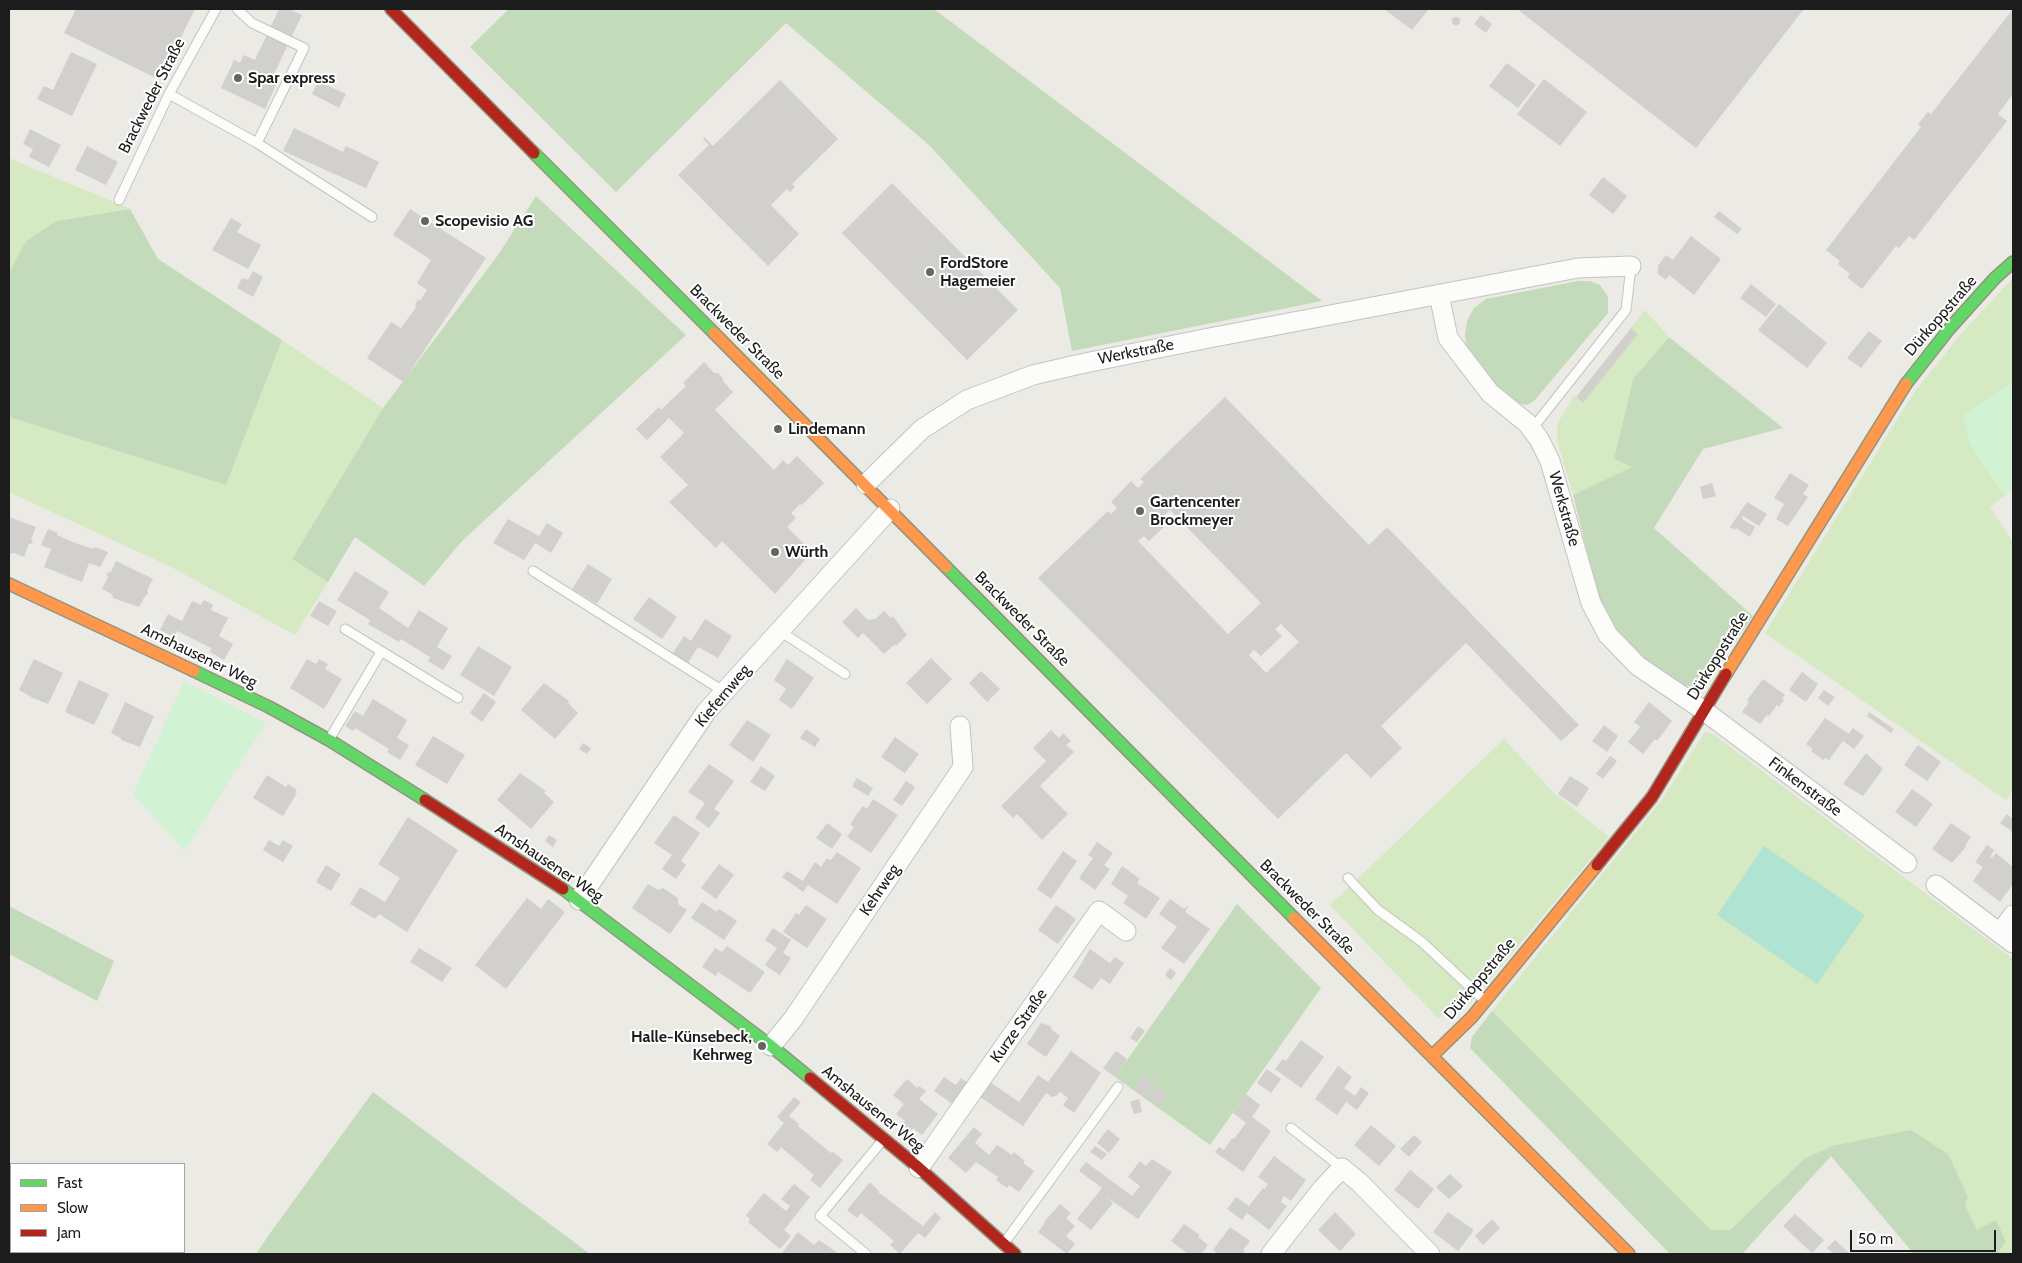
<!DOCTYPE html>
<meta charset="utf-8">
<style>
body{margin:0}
#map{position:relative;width:2022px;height:1263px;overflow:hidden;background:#ebeae5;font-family:Cabin,sans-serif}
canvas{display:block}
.frame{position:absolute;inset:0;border:10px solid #1c1c1c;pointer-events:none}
.legend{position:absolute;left:10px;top:1163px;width:175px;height:90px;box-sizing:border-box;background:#fff;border:1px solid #a4a4a4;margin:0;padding:6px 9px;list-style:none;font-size:15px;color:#1c1c1c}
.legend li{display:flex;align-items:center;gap:10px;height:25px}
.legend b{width:25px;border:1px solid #a4a4a4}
.scale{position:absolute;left:1850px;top:1230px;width:146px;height:22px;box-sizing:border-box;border:2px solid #1c1c1c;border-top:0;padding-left:6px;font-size:15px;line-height:18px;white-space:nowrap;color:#1c1c1c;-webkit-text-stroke:4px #fff;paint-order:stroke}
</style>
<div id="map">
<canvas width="2022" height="1263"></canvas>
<div class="frame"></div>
<ul class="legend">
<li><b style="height:6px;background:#63d668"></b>Fast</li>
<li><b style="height:6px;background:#ff974d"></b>Slow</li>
<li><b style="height:6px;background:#b3261e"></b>Jam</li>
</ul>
<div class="scale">50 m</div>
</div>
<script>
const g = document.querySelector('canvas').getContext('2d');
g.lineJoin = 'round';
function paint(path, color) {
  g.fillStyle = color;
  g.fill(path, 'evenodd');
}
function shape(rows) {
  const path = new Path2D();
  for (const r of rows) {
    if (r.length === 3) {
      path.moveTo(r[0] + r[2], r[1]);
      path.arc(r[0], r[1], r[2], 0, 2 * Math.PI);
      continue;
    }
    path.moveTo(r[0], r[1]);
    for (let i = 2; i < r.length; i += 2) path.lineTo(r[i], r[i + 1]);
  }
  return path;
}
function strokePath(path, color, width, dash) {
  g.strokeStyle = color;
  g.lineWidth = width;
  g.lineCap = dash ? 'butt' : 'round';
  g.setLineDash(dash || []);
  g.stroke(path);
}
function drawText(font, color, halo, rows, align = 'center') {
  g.font = font + ' Cabin,sans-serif';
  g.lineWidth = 4;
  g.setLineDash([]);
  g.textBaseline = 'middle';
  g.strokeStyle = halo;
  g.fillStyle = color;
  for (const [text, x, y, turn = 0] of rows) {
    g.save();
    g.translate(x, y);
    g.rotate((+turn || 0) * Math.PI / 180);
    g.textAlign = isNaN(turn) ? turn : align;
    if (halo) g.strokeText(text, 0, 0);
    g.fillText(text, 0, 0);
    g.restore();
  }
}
paint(shape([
 [9,158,130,209,56,221,26,241,9,273],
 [2013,278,2013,384,2009,385,1984,467,2005,496,1990,507,2013,542,2013,790,2006,800,1765,633,1913,394,1960,335],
 [1645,310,1669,337,1633,379,1614,459,1633,467,1573,495,1557,439,1557,424,1574,396,1583,403,1638,334,1631,328],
 [282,340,383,408,292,559,328,582,295,635,171,567,9,492,9,417,226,485],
 [1705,732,1713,734,2013,959,2013,1254,1997,1254,2006,1242,1977,1230,1965,1205,1911,1130,1804,1159,1730,1230,1711,1230,1492,1011,1661,801],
 [1504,739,1554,793,1609,837,1470,1003,1438,1018,1330,905]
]), '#d5e9c3');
paint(shape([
 [509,9,934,9,1322,301,1072,351,1060,288,929,145,786,23,616,192,470,47],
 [536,196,686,335,462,541,424,586,355,537,328,582,292,559,383,408,498,255],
 [130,209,158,259,282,340,226,485,9,417,9,273,26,241,56,221],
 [1578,281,1590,281,1600,285,1608,297,1608,313,1534,401,1527,405,1511,402,1500,394,1466,349,1465,335,1467,321,1474,308,1486,299],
 [1669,337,1783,428,1703,449,1654,528,1753,616,1705,684,1692,687,1676,683,1646,660,1615,630,1599,599,1573,495,1632,467,1614,459,1633,379],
 [1237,904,1321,988,1210,1145,1115,1077],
 [9,906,114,961,97,1001,9,954],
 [1492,1011,1711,1230,1730,1230,1804,1159,1832,1146,1911,1130,1948,1154,1968,1197,1965,1205,1977,1230,1996,1220,2006,1242,1997,1254,1914,1254,1831,1156,1742,1254,1670,1254,1470,1048,1472,1037],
 [373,1092,590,1254,256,1254,273,1229]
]), '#c3dbba');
paint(shape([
 [2013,384,2013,489,2005,496,1984,467,1969,441,1963,415,2009,385],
 [184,681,266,723,185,851,133,794]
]), '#d2f2d4');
paint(shape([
 [1764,846,1865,915,1817,984,1717,915]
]), '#b0e3d1');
paint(shape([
 [76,9,195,9,160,80,64,33],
 [279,9,289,9,302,15,272,78,278,81,265,109,221,88,234,60,240,63,244,55,255,60],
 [1384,9,1429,9,1412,30],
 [1517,9,1804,9,1696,148],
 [2013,9,2013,94,1998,114,2007,121,1914,240,1909,236,1899,248,1896,246,1862,289,1847,277,1850,274,1838,264,1840,261,1826,250,1921,127,1918,124,1928,112,1931,114],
 [1481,15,1492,24,1486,33,1474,24],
 [1456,21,4],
 [71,52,97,64,72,116,37,99,44,86,53,90],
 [1507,63,1536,85,1518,108,1489,86],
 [1544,79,1587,112,1560,146,1517,114],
 [780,80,838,139,792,184,795,187,790,192,787,189,771,205,799,234,768,266,678,175,709,145,703,139,704,137,713,146],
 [318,81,346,94,339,108,312,94],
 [294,128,343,152,346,146,379,162,366,188,283,151],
 [30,129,61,145,49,167,29,157,33,149,23,144],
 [87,146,118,162,106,185,75,170],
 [1603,177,1627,196,1613,214,1589,195],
 [892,183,1018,310,967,360,842,233],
 [410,209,486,258,403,382,367,358,391,322,401,328,417,306,415,305,418,299,420,301,427,290,417,283,431,260,393,235],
 [1719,211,1742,229,1737,234,1714,217],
 [231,218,242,224,237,232,261,245,248,269,212,250],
 [1691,236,1721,259,1694,295,1669,275,1666,280,1658,274,1658,266,1666,255,1673,260],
 [253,271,263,277,253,297,237,288,242,278,248,280],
 [1751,284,1776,304,1766,317,1740,298],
 [1779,304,1827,343,1807,368,1758,330],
 [1631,328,1638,334,1583,403,1576,397],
 [1869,331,1882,341,1861,368,1847,358],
 [704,362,714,373,718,373,723,378,723,381,733,392,715,410,774,470,783,460,788,465,797,456,824,483,802,505,800,504,791,513,796,518,787,527,812,552,775,594,722,541,716,548,669,502,688,485,660,457,684,433,669,418,647,440,636,429,659,407,661,410,686,386,683,383],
 [1225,397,1369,545,1387,527,1579,725,1561,741,1466,643,1381,726,1402,748,1371,778,1346,753,1278,819,1038,578,1108,511,1111,514,1117,508,1111,502,1131,481,1138,488,1144,482,1140,479],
 [1170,510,1261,603,1228,634,1138,541,1144,536,1149,541,1170,521,1165,515],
 [1281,624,1299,642,1266,673,1249,655,1254,650,1261,656,1282,636,1275,629],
 [1790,473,1809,485,1803,494,1808,497,1788,526,1776,519,1784,504,1774,498],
 [1712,483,1716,496,1703,499,1700,487],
 [1747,502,1767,514,1759,526,1743,516,1742,519,1755,527,1750,537,1736,528,1735,530,1730,527],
 [9,517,36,527,31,539,33,543,29,544,24,557,14,553,9,554],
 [508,519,539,536,547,523,563,533,551,553,535,543,524,560,493,543],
 [48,529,58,533,57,535,75,543,94,549,95,547,108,552,100,567,89,563,82,582,44,567,51,549,41,545],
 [116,561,153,579,147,590,148,594,145,596,139,607,113,598,112,594,102,589,108,577,106,573,111,572],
 [588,564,612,579,597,604,572,589],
 [355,571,389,592,379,608,408,628,419,610,448,628,437,647,452,656,443,670,428,661,430,657,401,639,399,642,368,624,370,620,337,600],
 [649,597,677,617,662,639,633,619],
 [204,600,213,605,211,610,228,618,219,636,233,644,224,660,210,652,211,648,177,631,174,637,160,630,168,614,182,621,192,601,201,605],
 [319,601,337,611,328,626,310,616],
 [856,608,868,620,875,619,884,611,891,618,893,616,907,635,896,646,895,644,884,654,863,633,858,638,842,622],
 [705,619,732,636,718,658,698,647,688,663,673,653,684,636,691,641],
 [478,646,512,667,494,696,460,675],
 [931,658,952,679,927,704,906,683],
 [34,659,63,673,48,704,33,698,19,690],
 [307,659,316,664,319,659,328,664,325,669,342,679,324,709,290,688],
 [787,659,814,678,792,709,779,700,786,689,774,680],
 [981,671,1000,689,987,702,969,683],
 [1802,672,1818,684,1806,702,1789,690],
 [1763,679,1785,695,1782,698,1784,700,1779,707,1777,705,1769,716,1767,715,1760,724,1742,712,1749,702,1747,700],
 [79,680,109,694,94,725,65,712],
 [544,683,569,701,568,703,578,713,555,739,521,710],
 [1824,690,1835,697,1828,706,1818,698],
 [484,693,496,702,482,722,470,713],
 [373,699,407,720,397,738,409,745,400,760,387,752,389,749,355,728,353,731,345,726,355,711,363,716],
 [125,702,154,716,140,747,121,740,121,738,111,733],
 [1649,702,1672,721,1657,741,1655,739,1643,754,1628,742,1640,727,1634,722],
 [1869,712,1894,729,1891,733,1867,716],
 [1825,718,1849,734,1853,728,1864,736,1854,749,1843,741,1829,760,1825,758,1823,760,1811,751,1813,749,1806,744],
 [747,720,771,735,753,762,729,745],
 [1604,725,1618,736,1607,752,1592,741],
 [806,729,820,739,815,747,800,738],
 [1051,730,1059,738,1063,733,1071,741,1066,745,1074,752,1040,786,1068,814,1042,840,1017,814,1013,818,1001,806,1046,761,1033,748],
 [433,736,465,755,447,784,415,765],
 [895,737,919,754,905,773,881,757],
 [583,743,591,748,587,754,579,749],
 [1918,745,1941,762,1927,781,1904,765],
 [1866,753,1883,769,1863,796,1843,784],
 [1610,756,1617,761,1603,779,1596,774],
 [709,764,734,781,714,809,720,813,709,828,695,818,705,803,688,792],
 [761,766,775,776,765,791,750,782],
 [520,773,546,791,544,793,554,802,531,829,497,800],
 [267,775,286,787,288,784,297,790,295,792,297,793,283,816,253,798],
 [1570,776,1589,788,1577,807,1558,794],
 [857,778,873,788,868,796,852,786],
 [906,781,915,787,902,806,893,800],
 [1912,789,1933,804,1916,827,1895,812],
 [873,799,898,815,871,853,847,837,854,827,850,825,856,815,863,806,867,809],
 [2007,814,2013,819,2013,832,2000,823],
 [674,815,700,833,681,861,686,865,676,879,662,869,672,855,654,843],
 [408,817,458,850,407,932,379,914,375,919,350,904,360,887,385,902,400,878,378,864],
 [827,823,842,834,832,849,816,838],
 [1951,823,1971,837,1965,846,1966,847,1952,863,1932,849],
 [549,835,557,840,553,847,545,841],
 [269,840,279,846,283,840,293,846,283,862,263,850],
 [1097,842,1113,853,1104,865,1110,869,1095,890,1079,878,1093,858,1088,855],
 [1987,845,1994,850,1990,857,1992,858,1996,853,2013,867,2013,884,2000,902,1973,881,1983,867,1975,862],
 [1063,851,1077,861,1051,899,1037,889],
 [837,852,861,868,837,904,808,885,803,892,782,877,787,871,803,881,815,862,821,867,827,858,831,860],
 [719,864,734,875,716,899,701,888],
 [326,865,341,874,331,891,316,882],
 [1122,866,1140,879,1137,883,1160,898,1146,919,1123,903,1128,896,1111,884],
 [648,884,658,890,663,888,678,898,678,904,687,910,670,934,632,908],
 [527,898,541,909,548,899,565,912,506,989,475,965],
 [1170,899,1184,909,1187,906,1188,907,1185,912,1210,929,1184,964,1161,948,1177,927,1159,914],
 [702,902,717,912,719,909,737,921,724,940,691,918],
 [806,905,827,919,807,948,783,932,796,913,799,915],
 [1056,905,1076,919,1058,944,1038,930],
 [773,928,791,940,783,953,791,958,780,975,765,965,777,948,765,940],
 [727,946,765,972,750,993,718,972,716,976,702,967,715,948,722,952],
 [419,948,452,968,442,982,410,962],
 [1090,949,1110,963,1115,957,1124,963,1110,984,1101,978,1092,990,1073,977],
 [1170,968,1176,973,1171,980,1165,975],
 [1041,1023,1051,1026,1051,1029,1060,1036,1046,1057,1027,1044],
 [1138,1026,1145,1031,1137,1042,1130,1038],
 [1301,1040,1324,1057,1301,1088,1275,1069,1283,1059,1286,1061],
 [1071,1051,1101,1073,1074,1113,1063,1105,1068,1098,1060,1092,1056,1096,1052,1097,1046,1093,1023,1126,980,1097,990,1082,1019,1102,1038,1075,1048,1082],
 [1116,1051,1127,1059,1115,1077,1103,1068],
 [1338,1066,1352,1077,1344,1088,1355,1096,1361,1087,1369,1093,1357,1110,1346,1102,1337,1115,1315,1099],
 [1267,1069,1281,1079,1271,1093,1257,1083],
 [1144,1075,1157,1085,1147,1099,1134,1090],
 [944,1077,956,1085,961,1078,972,1086,957,1107,934,1091],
 [907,1079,917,1088,919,1086,926,1091,919,1099,938,1114,922,1135,913,1128,910,1132,902,1126,905,1121,896,1114,904,1104,893,1095],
 [1158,1087,1168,1094,1159,1106,1150,1099],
 [1246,1094,1260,1105,1252,1117,1271,1131,1243,1172,1215,1152,1219,1147,1224,1150,1232,1138,1234,1139,1246,1123,1233,1113],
 [794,1097,801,1102,789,1116,799,1124,798,1126,831,1153,833,1152,843,1160,820,1188,810,1180,814,1175,781,1147,777,1152,767,1144,784,1123,777,1117],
 [1139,1099,1142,1112,1134,1114,1130,1102],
 [1371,1125,1396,1146,1379,1166,1354,1145],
 [974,1127,982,1134,975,1143,989,1155,997,1145,1012,1155,1014,1152,1025,1161,1023,1163,1034,1171,1019,1192,1009,1185,1007,1188,996,1180,998,1177,976,1162,966,1173,948,1158],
 [1108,1129,1120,1139,1109,1153,1097,1143],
 [1414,1135,1422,1142,1409,1157,1400,1149],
 [1095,1146,1107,1154,1102,1160,1090,1152],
 [1274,1156,1306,1180,1291,1201,1284,1196,1281,1202,1287,1206,1269,1230,1247,1213,1242,1220,1227,1209,1236,1197,1249,1206,1263,1188,1265,1189,1268,1184,1258,1177],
 [1152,1159,1172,1172,1138,1219,1105,1196,1113,1203,1091,1230,1077,1219,1102,1188,1079,1171,1086,1162,1132,1196,1140,1186,1128,1177,1140,1161,1146,1166],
 [1410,1170,1434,1189,1418,1209,1394,1190],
 [1450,1174,1463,1186,1449,1199,1436,1187],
 [870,1182,879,1191,878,1192,923,1226,935,1212,941,1218,925,1238,918,1233,900,1254,890,1245,894,1241,861,1213,857,1218,847,1210],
 [794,1184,810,1197,784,1230,791,1236,780,1249,748,1222,750,1219,746,1215,764,1193,786,1211,790,1206,781,1199],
 [1060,1204,1071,1213,1066,1218,1075,1226,1066,1236,1075,1244,1067,1254,1038,1232,1045,1223,1044,1222],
 [1335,1212,1356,1234,1340,1251,1318,1230],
 [1448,1212,1474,1230,1458,1251,1433,1232],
 [1795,1214,1824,1240,1812,1253,1783,1226],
 [1492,1219,1500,1228,1483,1245,1475,1236],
 [1184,1224,1200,1235,1198,1237,1208,1245,1201,1254,1188,1254,1171,1241],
 [1230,1227,1250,1241,1243,1250,1245,1251,1243,1254,1218,1254,1213,1250],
 [798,1232,814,1245,819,1240,836,1252,836,1254,784,1254,782,1253],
 [1835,1240,1850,1254,1834,1254,1827,1248]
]), '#d1d0cc');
const lane = shape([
 [237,9,252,23,304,48,257,143],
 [169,94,257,143,372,217],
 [119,200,169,94,216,9],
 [1532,429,1626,310,1631,266],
 [533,571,723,691],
 [345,629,458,698],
 [780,631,845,674],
 [330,738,381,652],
 [1348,878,1378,910,1422,942,1483,999],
 [1291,1128,1342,1168],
 [1005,1242,1118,1087],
 [866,1254,820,1216,882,1141]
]);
const street = shape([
 [1439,294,1448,338,1490,393,1527,423,1539,439,1550,461,1591,603,1608,635,1638,666,1703,710,1907,863],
 [866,484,922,429,967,400,1033,375,1080,364,1209,338,1578,268,1631,266],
 [1936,885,2013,943],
 [579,900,706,712,890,509],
 [2000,933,2013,915],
 [771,1046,793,1019,963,767,960,726],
 [919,1168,1099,911,1126,931],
 [1271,1254,1323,1188,1342,1168,1360,1183,1430,1254]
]);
const fast = shape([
 [534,153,714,333],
 [1906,384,1950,328,1995,278,2013,262],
 [946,567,1294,918],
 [194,671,269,707,329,740,425,800],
 [563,889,771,1046,810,1078]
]);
const slow = shape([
 [714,333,946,567],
 [9,584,194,671],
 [1726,674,1906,384],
 [1294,918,1629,1254],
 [1433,1055,1472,1017,1597,865]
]);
const jam = shape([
 [391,9,534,153],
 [425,800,563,889],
 [1597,865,1652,797,1726,674],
 [810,1078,919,1168,1015,1254]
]);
strokePath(lane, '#c3c3c1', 11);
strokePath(street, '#c3c3c1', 21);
strokePath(fast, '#91957d', 14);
strokePath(slow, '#91957d', 14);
strokePath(jam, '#91957d', 14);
strokePath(lane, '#fcfcfb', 9);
strokePath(street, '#fcfcfb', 19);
strokePath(fast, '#63d668', 11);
strokePath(slow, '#ff974d', 11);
strokePath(jam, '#b3261e', 11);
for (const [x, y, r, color] of [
 [238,78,5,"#646462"],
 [425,221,5,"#646462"],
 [930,272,5,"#646462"],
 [778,429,5,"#646462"],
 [1140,511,5,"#646462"],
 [775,552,5,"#646462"],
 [762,1046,5,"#646462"]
]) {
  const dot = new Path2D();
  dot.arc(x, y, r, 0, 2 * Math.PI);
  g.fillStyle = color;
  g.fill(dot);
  strokePath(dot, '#fff', 2);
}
drawText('bold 16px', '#1c1c1c', '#fff', [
 ["Spar express",248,78],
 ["Scopevisio AG",435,221],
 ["FordStore",940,263],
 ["Hagemeier",940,281],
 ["Lindemann",788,429],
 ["Gartencenter",1150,502],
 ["Brockmeyer",1150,520],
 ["Würth",785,552],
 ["Halle-Künsebeck,",752,1037,"right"],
 ["Kehrweg",752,1055,"right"]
], 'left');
drawText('16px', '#1c1c1c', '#fff', [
 ["Brackweder Straße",152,96,-63],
 ["Dürkoppstraße",1941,316,-49],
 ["Brackweder Straße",737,332,45],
 ["Werkstraße",1136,352,-11],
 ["Werkstraße",1564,509,74],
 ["Brackweder Straße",1022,619,45],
 ["Amshausener Weg",199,656,26],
 ["Dürkoppstraße",1718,656,-58],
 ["Kiefernweg",723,696,-50],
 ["Finkenstraße",1805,787,37],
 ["Amshausener Weg",549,863,34],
 ["Kehrweg",880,890,-56],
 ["Brackweder Straße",1307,907,45],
 ["Dürkoppstraße",1480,979,-50],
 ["Kurze Straße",1019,1026,-55],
 ["Amshausener Weg",873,1109,39]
]);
</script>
